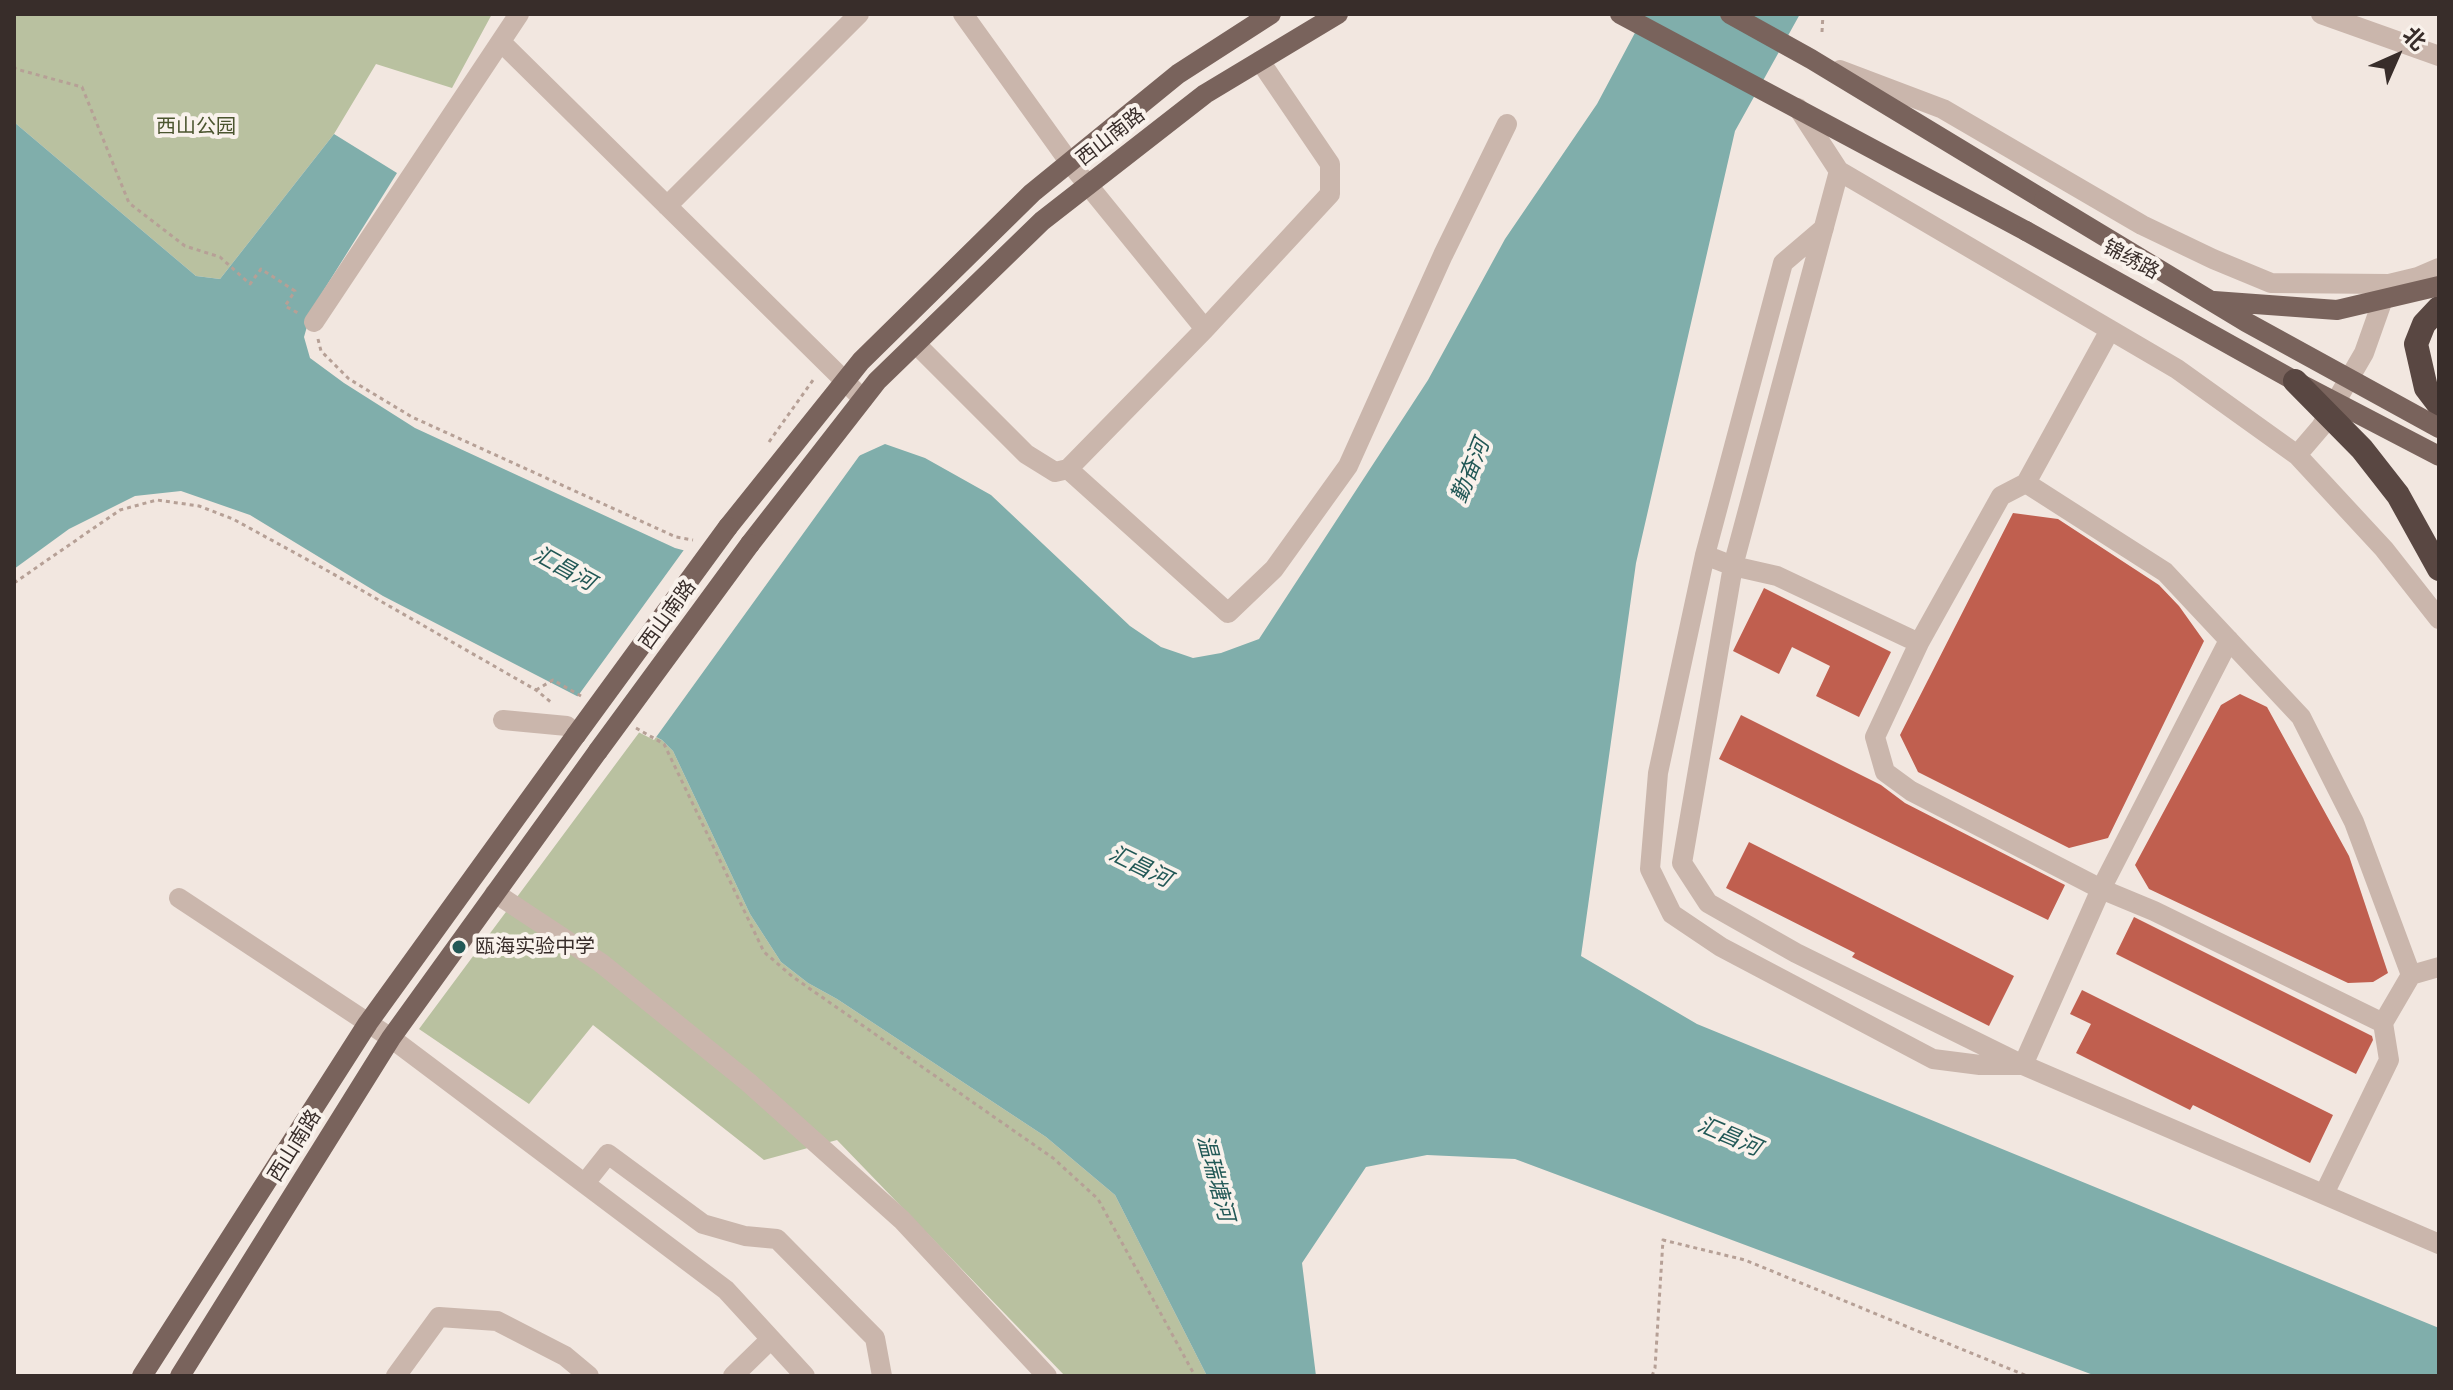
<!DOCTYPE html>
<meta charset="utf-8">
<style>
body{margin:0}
#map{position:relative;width:2453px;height:1390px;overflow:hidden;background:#f2e7e0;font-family:Rubik,"Noto Sans SC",sans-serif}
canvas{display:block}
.frame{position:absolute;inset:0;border:16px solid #382d2a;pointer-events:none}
.north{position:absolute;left:2357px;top:16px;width:80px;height:80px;-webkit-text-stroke:6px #f9f2ec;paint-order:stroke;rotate:45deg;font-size:22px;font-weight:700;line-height:32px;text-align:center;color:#382d2a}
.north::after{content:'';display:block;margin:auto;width:28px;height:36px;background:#382d2a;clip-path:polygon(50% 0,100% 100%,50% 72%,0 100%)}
</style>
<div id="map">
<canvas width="2453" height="1390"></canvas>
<div class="frame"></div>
<div class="north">北</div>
</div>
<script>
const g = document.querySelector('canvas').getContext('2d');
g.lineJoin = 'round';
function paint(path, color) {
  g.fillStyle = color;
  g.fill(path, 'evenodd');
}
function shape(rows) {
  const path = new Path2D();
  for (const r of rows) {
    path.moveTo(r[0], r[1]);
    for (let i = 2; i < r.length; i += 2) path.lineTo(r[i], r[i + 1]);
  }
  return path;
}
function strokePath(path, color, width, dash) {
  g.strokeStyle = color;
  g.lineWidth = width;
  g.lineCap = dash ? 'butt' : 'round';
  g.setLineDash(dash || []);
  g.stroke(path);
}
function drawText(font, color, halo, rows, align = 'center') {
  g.font = font + ' Rubik,"Noto Sans SC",sans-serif';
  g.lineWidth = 8;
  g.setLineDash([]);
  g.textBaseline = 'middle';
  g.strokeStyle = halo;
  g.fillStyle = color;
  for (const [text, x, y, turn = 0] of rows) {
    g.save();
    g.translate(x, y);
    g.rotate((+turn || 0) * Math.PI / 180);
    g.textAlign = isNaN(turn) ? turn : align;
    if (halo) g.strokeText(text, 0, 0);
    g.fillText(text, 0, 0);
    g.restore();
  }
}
paint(shape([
 [14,14,492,14,452,88,376,64,334,134,220,279,196,276,14,122],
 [641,730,662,740,673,751,750,914,781,962,808,983,837,999,1046,1137,1115,1195,1207,1376,1065,1376,837,1140,764,1160,593,1025,529,1104,419,1029]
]), '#b9c1a0');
paint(shape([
 [1645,14,1800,14,1735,131,1636,563,1581,956,1697,1024,2439,1328,2439,1376,2096,1376,1515,1159,1427,1155,1366,1167,1302,1263,1316,1376,1207,1376,1115,1195,1046,1137,837,999,808,983,781,962,750,914,673,751,662,740,383,596,250,515,181,491,135,496,69,529,14,569,14,122,196,276,220,279,334,134,397,173,312,309,304,337,310,358,344,383,415,428,675,548,720,560,751,557,788,536,852,459,885,444,925,458,991,495,1130,626,1161,647,1193,658,1221,653,1259,639,1428,380,1505,239,1597,104]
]), '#80aeab');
paint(shape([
 [865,448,654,740,575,700,686,547,720,556,750,553,785,533,812,495,849,456]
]), '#f2e7e0');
paint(shape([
 [2013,513,2058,519,2159,585,2179,606,2204,641,2108,838,2069,848,1918,772,1900,735],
 [1764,588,1891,652,1859,717,1816,696,1830,666,1792,647,1779,674,1733,651],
 [2240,694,2267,707,2349,856,2388,973,2373,982,2348,983,2149,889,2135,865,2221,705],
 [1741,715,1881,785,1905,803,2065,885,2048,920,1719,759],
 [1749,842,2014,976,1989,1026,1852,957,1855,953,1726,888],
 [2134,917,2372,1036,2373,1040,2356,1074,2116,954],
 [2082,990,2333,1115,2310,1163,2193,1105,2190,1110,2076,1053,2091,1024,2070,1014]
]), '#c05f4f');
strokePath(shape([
 [1822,32,1823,14],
 [14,66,16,69,82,87,129,203,185,246,220,257,250,284,261,269,295,291,285,306,298,313],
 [318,339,321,351,349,379,412,417,676,537,693,540],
 [769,442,813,380],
 [14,583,120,510,157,500,199,506,233,519,328,571,536,690,552,703],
 [536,690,553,680,581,696],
 [636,728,664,744,764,952,793,977,1053,1158,1098,1199,1195,1376],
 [1652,1376,1655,1368,1663,1240,1745,1260,2027,1376]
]), '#b6a096', 3, [4, 4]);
strokePath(shape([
 [2321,14,2439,56],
 [501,42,863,399],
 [1840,70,1943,109,2142,225,2213,259,2271,283,2389,284,2418,277,2439,268],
 [1798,108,1839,171,2177,369,2297,455,2384,549,2439,619],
 [1839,171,1733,566,1682,863,1708,903,1796,953,2023,1065,2439,1244],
 [667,206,859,14],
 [1824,228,1783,263,1705,555,1658,773,1650,869,1672,914,1721,947,1933,1059,1980,1065,2023,1065,2101,889,2229,640],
 [314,322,519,14],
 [1205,329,1330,194,1330,164,1260,61],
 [2110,330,2026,483,2165,572,2301,717,2354,822,2411,975,2383,1023,2389,1060,2324,1194],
 [916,344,1026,454,1055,472,1068,469,1205,329,1070,163,963,14],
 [2297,455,2321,427,2364,353,2387,288],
 [1068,469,1228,613,1274,569,1348,466,1443,255,1507,124],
 [2026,483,2001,496,1919,643,1875,737,1885,772,1911,791,2101,889,2154,911,2383,1023],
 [1705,555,1733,566,1777,576,1919,643],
 [503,720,567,726,576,735],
 [495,893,601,963,748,1082,902,1220,1047,1376],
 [179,898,391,1038,726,1290,805,1376],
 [2411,975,2439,967],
 [585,1183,608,1154,703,1224,745,1236,777,1239,875,1338,882,1376],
 [396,1376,439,1317,497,1321,565,1356,589,1376],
 [733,1376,771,1339]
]), '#cab6ac', 20);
strokePath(shape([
 [1620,14,2026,231],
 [1730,14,1811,59,2044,200],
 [728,527,861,361,1032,193,1178,74,1271,14],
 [750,544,877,381,1042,221,1205,94,1338,14],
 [142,1376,368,1023,576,735],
 [180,1376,391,1038,598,751]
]), '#79635c', 20);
strokePath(shape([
 [2439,308,2424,324,2416,344,2426,388,2439,405]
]), '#594742', 24);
strokePath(shape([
 [2044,200,2246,322,2439,428],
 [2026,231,2295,381,2439,456],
 [2214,301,2337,310,2439,286],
 [576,735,728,527],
 [598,751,750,544]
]), '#79635c', 20);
strokePath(shape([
 [2295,381,2362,449,2398,495,2439,569]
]), '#594742', 24);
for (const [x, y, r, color] of [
 [459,947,8,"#225856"]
]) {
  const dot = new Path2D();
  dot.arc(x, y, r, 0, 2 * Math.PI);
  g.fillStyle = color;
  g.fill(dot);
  strokePath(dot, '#f9f2ec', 3);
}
drawText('20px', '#4b552f', '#f9f2ec', [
 ["西山公园",196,127]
]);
drawText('20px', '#382d2a', '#f9f2ec', [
 ["西山南路",1111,137,-38],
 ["锦绣路",2131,260,28],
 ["西山南路",668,615,-54],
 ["西山南路",295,1146,-58]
]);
drawText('20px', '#382d2a', '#f9f2ec', [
 ["瓯海实验中学",475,947]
], 'left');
drawText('italic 22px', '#225856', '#f9f2ec', [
 ["勤奋河",1471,471,-68],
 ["汇昌河",564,569,29],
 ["汇昌河",1140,867,26],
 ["汇昌河",1729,1137,23],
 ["温瑞塘河",1215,1178,75]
]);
</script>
